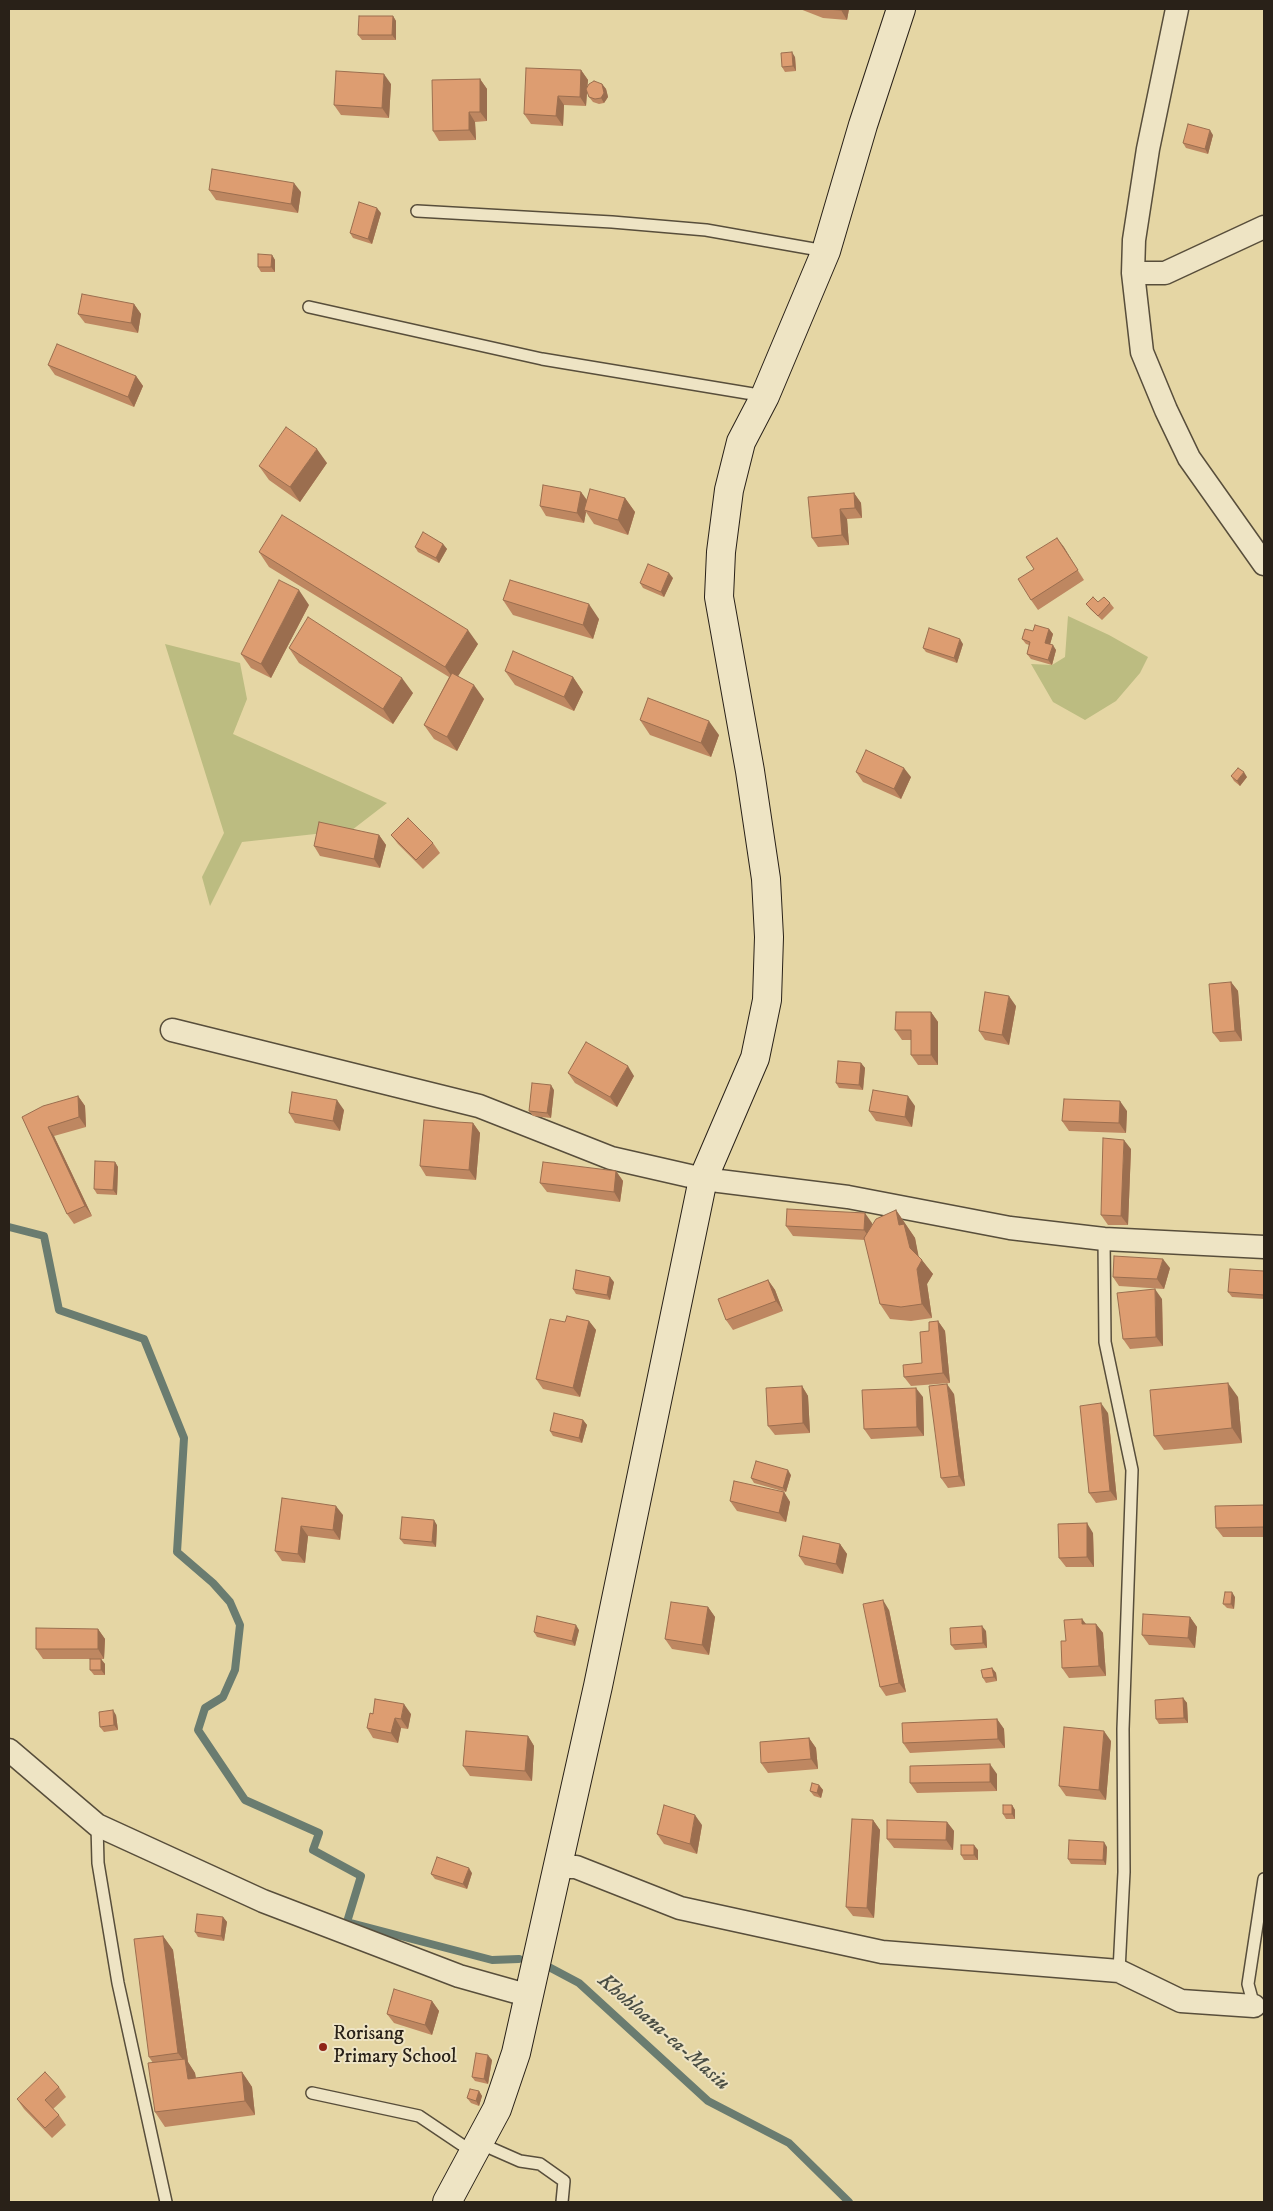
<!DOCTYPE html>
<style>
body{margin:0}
#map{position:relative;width:1273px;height:2211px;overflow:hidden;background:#e5d6a4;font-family:"IM FELL DW Pica",serif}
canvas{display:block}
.frame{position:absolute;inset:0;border:10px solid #292118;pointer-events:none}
</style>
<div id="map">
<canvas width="1273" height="2211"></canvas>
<div class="frame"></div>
</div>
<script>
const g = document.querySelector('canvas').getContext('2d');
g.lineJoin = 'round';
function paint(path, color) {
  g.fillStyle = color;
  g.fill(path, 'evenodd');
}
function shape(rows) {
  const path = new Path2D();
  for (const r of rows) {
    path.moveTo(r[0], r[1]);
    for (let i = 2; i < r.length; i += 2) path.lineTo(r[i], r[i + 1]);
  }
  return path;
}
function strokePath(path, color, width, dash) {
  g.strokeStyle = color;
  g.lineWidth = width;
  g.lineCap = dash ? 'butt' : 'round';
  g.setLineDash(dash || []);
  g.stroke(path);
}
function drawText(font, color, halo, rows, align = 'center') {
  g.font = font + ' "IM FELL DW Pica",serif';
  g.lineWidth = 4;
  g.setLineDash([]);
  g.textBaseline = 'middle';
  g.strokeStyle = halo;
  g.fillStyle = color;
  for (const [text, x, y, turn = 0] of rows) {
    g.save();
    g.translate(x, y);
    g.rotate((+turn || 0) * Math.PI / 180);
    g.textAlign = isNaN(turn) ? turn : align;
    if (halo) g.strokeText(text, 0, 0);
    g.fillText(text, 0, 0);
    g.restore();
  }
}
paint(shape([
 [1068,616,1109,635,1148,657,1140,673,1116,701,1085,720,1053,702,1031,664,1052,665,1065,657],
 [165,644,240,663,247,699,233,734,387,803,352,830,242,842,210,906,202,877,224,833]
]), '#bcbc81');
strokePath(shape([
 [9,1227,44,1236,59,1310,144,1339,184,1438,177,1552,213,1583,230,1602,240,1625,235,1670,223,1697,205,1708,198,1730,245,1800,319,1833,313,1850,361,1876,347,1922,492,1960,519,1959],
 [547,1966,579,1983,708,2101,789,2143,849,2202]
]), '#6a7c70', 8);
const lane = shape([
 [417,211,612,222,706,230,825,251],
 [309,307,542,359,765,396],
 [1104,1239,1105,1342,1132,1470,1123,1729,1124,1872,1119,1971],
 [97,1825,98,1863,118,1983,166,2202],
 [1254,2006,1248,1984,1264,1879],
 [312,2093,419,2116,474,2153],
 [479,2143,520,2161,540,2164,564,2181,562,2202]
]);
const street = shape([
 [1177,9,1148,149,1134,240,1133,273,1142,352,1166,410,1189,458,1264,564],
 [1133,273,1165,273,1264,227],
 [172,1030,479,1106,611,1158,703,1179,848,1197,1010,1228,1104,1239,1264,1247],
 [9,1750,97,1825,263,1901,459,1976,530,1996],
 [558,1867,576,1867,680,1908,882,1952,1119,1971,1181,2001,1254,2006]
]);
const secondary = shape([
 [447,2202,497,2109,516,2053,598,1686,703,1179,755,1058,767,1000,769,937,766,879,750,771,719,597,721,552,729,490,741,442,765,396,826,251,863,125,901,9]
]);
strokePath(lane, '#584e3b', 14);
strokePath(street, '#584e3b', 25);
strokePath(secondary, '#292118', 30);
strokePath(lane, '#eee4c4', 11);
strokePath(street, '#eee4c4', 22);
strokePath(secondary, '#eee4c4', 28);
paint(shape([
 [800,9,849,9,847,20,823,18],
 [393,16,396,21,396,40,362,40,358,35],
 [795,57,796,71,785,72,782,67],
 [581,70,588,80,587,87,602,84,606,89,608,97,604,103,599,104,593,102,589,97,587,91,586,106,564,105,563,126,531,124,524,114],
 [480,79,487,89,487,121,475,122,476,140,439,141,433,131],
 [391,84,389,118,341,115,334,105],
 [1213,135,1208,154,1186,148,1183,143],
 [209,190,301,192,298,213,216,200],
 [381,213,372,244,353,238,350,233],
 [272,255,275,260,275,272,261,272,258,267],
 [134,304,141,314,138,333,85,323,78,314],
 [48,365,136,376,143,386,134,407,55,375],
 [327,463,300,502,269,480,259,466],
 [581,492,587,500,625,498,635,512,628,535,594,524,586,512,584,523,546,516,540,506],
 [854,493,861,503,862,518,847,519,849,545,818,547,812,538],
 [1057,538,1084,580,1038,610,1031,600,1034,569],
 [443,544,447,549,439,563,418,552,415,547],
 [259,552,478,644,458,676,484,699,457,751,434,739,424,725,449,677,269,567],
 [673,578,664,597,643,588,640,583],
 [503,600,599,619,593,639,513,615],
 [1098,602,1110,603,1114,608,1102,620,1090,609,1086,604],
 [309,605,271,678,251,668,241,654],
 [1049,629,1053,634,1050,644,1056,650,1052,665,1031,659,1027,654,1029,645,1026,644,1022,639,1033,631],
 [963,644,957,663,926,652,923,648],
 [289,648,413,693,393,724,299,663],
 [505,671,573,677,583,692,574,711,515,685],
 [640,720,719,735,711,757,650,735],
 [856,772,911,777,901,799,863,782],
 [1231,776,1247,777,1240,786,1234,781],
 [379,835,386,845,380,868,320,856,314,846],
 [391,835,433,843,440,853,423,869,398,844],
 [1231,982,1238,991,1242,1041,1220,1042,1213,1033],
 [1016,1006,1009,1045,985,1040,979,1031],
 [931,1012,938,1022,938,1065,918,1065,911,1055,911,1040,902,1040,895,1030],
 [861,1063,865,1068,863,1090,839,1088,836,1083],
 [568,1073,634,1076,617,1107,575,1083],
 [554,1090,551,1118,533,1116,529,1111],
 [78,1096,85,1106,86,1127,54,1136,92,1216,74,1224,67,1214,22,1117],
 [915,1106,912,1127,876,1121,869,1111],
 [344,1110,340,1131,295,1123,289,1113],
 [1127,1111,1126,1133,1069,1131,1062,1121],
 [473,1123,480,1133,476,1180,426,1176,420,1166],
 [1131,1149,1128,1225,1108,1225,1101,1215],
 [115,1162,118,1167,117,1195,97,1194,94,1189],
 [616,1171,623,1181,620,1202,547,1192,540,1183],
 [896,1210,915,1238,918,1256,933,1274,927,1284,932,1318,911,1321,890,1319,880,1304,865,1240,793,1236,786,1226,872,1223,871,1227],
 [1170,1268,1164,1289,1119,1286,1113,1277],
 [1264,1271,1264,1299,1232,1297,1228,1292],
 [768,1280,775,1290,783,1311,733,1330,726,1320],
 [614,1282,610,1300,576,1294,573,1289],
 [1162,1299,1163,1346,1130,1349,1123,1339],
 [589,1321,596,1330,580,1397,543,1389,536,1379,565,1322],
 [938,1321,945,1331,950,1383,911,1386,904,1377,922,1363,929,1331],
 [802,1386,808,1396,810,1433,775,1435,768,1426],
 [954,1394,965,1486,948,1488,941,1478],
 [923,1397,924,1436,871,1439,864,1429],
 [1238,1397,1242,1443,1164,1450,1154,1436],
 [1108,1413,1117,1500,1096,1503,1089,1493],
 [583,1420,587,1425,582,1443,553,1436,550,1431],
 [791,1475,786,1492,754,1483,751,1478],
 [784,1492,790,1502,786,1522,737,1511,730,1501],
 [282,1498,343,1515,340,1540,308,1536,305,1563,282,1561,275,1551],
 [1264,1505,1264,1537,1223,1537,1216,1528],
 [437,1525,436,1547,404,1544,400,1539],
 [1093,1533,1094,1567,1066,1567,1059,1558],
 [840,1544,847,1554,843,1574,805,1565,799,1556],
 [1235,1597,1234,1609,1227,1608,1223,1604],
 [708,1607,715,1617,709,1655,672,1649,665,1639],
 [889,1610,906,1692,886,1696,880,1687],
 [1190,1617,1197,1627,1195,1648,1149,1645,1142,1635],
 [1082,1619,1086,1624,1096,1624,1103,1633,1106,1676,1069,1678,1062,1668,1066,1641],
 [98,1629,105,1639,104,1659,101,1659,105,1664,105,1675,94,1675,90,1670,90,1659,43,1659,36,1649],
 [579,1630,575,1646,537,1637,534,1632],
 [986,1631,987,1648,955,1650,951,1645],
 [992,1668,996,1673,997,1681,986,1683,983,1678],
 [1183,1698,1187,1703,1188,1723,1159,1724,1156,1719],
 [370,1713,411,1714,408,1729,401,1728,398,1743,373,1738,367,1728],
 [116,1715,118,1730,104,1732,100,1727],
 [997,1719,1004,1729,1005,1748,910,1753,903,1743],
 [528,1736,534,1746,532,1781,470,1776,463,1766],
 [809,1738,816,1748,818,1769,768,1773,761,1763],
 [1111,1741,1106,1800,1066,1796,1059,1786],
 [997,1774,997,1791,917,1793,910,1783],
 [819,1785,823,1790,821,1798,814,1796,810,1791],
 [1012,1805,1015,1810,1015,1819,1006,1819,1003,1814],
 [873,1820,880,1830,874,1918,853,1916,846,1907],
 [947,1822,954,1831,953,1850,894,1848,887,1839],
 [702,1825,697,1854,664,1844,657,1834],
 [1107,1847,1106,1865,1071,1864,1068,1859],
 [978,1850,978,1860,964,1860,961,1855],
 [472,1873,467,1889,435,1879,431,1874],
 [223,1917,227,1922,224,1941,198,1937,195,1932],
 [163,1936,173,1950,188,2062,195,2073,196,2078,242,2072,252,2087,255,2115,165,2127,155,2112,153,2063,149,2057],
 [432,2001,439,2011,432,2035,394,2023,387,2014],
 [492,2060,488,2084,475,2081,472,2077],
 [59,2087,66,2097,53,2109,59,2115,66,2125,52,2138,24,2109,17,2099],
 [479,2091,482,2096,479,2106,471,2103,467,2098]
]), '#be8761');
paint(shape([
 [841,9,849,9,847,20,841,10],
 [393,16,396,21,396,40,392,35],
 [792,52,795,57,796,71,793,66],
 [581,70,588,80,586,106,580,97],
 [384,74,391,84,389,118,382,108],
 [480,79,487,89,487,121,480,112],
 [602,84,606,89,608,97,604,103,601,98],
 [558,96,564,105,563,126,556,116],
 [469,112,475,122,476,140,469,130],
 [1210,130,1213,135,1208,154,1205,149],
 [294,183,301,192,298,213,291,204],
 [377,208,381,213,372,244,368,239],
 [272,255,275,260,275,272,271,267],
 [134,304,141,314,138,333,131,323],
 [136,376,143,386,134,407,128,397],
 [317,449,327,463,300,502,290,487],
 [581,492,588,502,584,510,586,512,584,523,577,513],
 [854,493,861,503,862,518,855,508],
 [625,498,635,512,628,535,618,520],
 [840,509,847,519,849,545,842,535],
 [1057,538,1064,547,1084,580,1078,570],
 [443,544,447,549,439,563,436,558],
 [669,573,673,578,664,597,661,592],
 [299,590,309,605,271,678,261,664],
 [589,604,599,619,593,639,583,625],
 [1049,629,1053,634,1049,648,1045,643],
 [468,630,478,644,455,681,445,667],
 [960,639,963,644,957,663,954,658],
 [1053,645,1056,650,1052,665,1048,660],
 [573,677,583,692,574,711,564,697],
 [402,678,413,693,393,724,383,709],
 [474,685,484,699,457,751,447,737],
 [709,721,719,735,711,757,701,743],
 [904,768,911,777,901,799,894,789],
 [1244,772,1247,777,1240,786,1237,781],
 [379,835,386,845,380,868,374,859],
 [1231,982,1238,991,1242,1041,1235,1031],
 [1009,996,1016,1006,1009,1045,1002,1035],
 [931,1012,938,1022,938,1065,931,1055],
 [861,1063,865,1068,863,1090,859,1085],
 [628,1066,634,1076,617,1107,610,1097],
 [551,1085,554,1090,551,1118,547,1113],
 [78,1096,85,1106,86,1127,79,1117],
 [908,1096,915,1106,912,1127,905,1117],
 [337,1100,344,1110,340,1131,333,1121],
 [1120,1101,1127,1111,1126,1133,1119,1123],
 [473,1123,480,1133,476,1180,469,1170],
 [48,1127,54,1136,92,1216,85,1206],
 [1124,1140,1131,1149,1128,1225,1121,1216],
 [115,1162,118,1167,117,1195,113,1190],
 [616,1171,623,1181,620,1202,614,1192],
 [896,1210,915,1238,920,1263,910,1248,899,1225],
 [865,1213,872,1223,871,1240,864,1230],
 [1163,1259,1170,1268,1164,1289,1157,1279],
 [922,1260,933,1274,927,1284,932,1318,922,1304,917,1269],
 [610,1277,614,1282,610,1300,607,1295],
 [768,1280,775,1290,783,1311,776,1301],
 [1155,1289,1162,1299,1163,1346,1156,1337],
 [589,1321,596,1330,580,1397,573,1388],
 [938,1321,945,1331,950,1383,943,1373],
 [1228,1383,1238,1397,1242,1443,1232,1428],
 [947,1384,954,1394,965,1486,959,1476],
 [802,1386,808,1396,810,1433,803,1423],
 [916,1388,923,1397,924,1436,917,1427],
 [1101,1403,1108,1413,1117,1500,1110,1491],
 [583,1420,587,1425,582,1443,579,1438],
 [788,1470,791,1475,786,1492,783,1488],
 [784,1492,790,1502,786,1522,779,1513],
 [336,1506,343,1515,340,1540,333,1530],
 [434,1520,437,1525,436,1547,432,1542],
 [1087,1523,1093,1533,1094,1567,1087,1557],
 [301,1526,308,1536,305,1563,298,1554],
 [840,1544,847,1554,843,1574,836,1564],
 [1232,1592,1235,1597,1234,1609,1231,1604],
 [883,1600,889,1610,906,1692,899,1683],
 [708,1607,715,1617,709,1655,702,1645],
 [1190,1617,1197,1627,1195,1648,1188,1638],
 [1082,1619,1089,1628,1082,1624],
 [1096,1624,1103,1633,1106,1676,1099,1666],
 [576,1625,579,1630,575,1646,572,1641],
 [982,1626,986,1631,987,1648,983,1643],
 [98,1629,105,1639,104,1659,98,1649],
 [101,1659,105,1664,105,1675,101,1670],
 [992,1668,996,1673,997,1681,994,1677],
 [1183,1698,1187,1703,1188,1723,1184,1718],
 [404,1704,411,1714,408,1729,401,1719],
 [113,1710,116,1715,118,1730,114,1725],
 [395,1718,401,1728,398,1743,391,1733],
 [997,1719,1004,1729,1005,1748,998,1739],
 [1104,1731,1111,1741,1106,1800,1099,1790],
 [528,1736,534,1746,532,1781,525,1771],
 [809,1738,816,1748,818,1769,811,1759],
 [990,1764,997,1774,997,1791,990,1782],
 [819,1785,823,1790,821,1798,817,1793],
 [1012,1805,1015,1810,1015,1819,1012,1814],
 [695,1815,702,1825,697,1854,690,1844],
 [873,1820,880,1830,874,1918,867,1908],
 [947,1822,954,1831,953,1850,946,1840],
 [1104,1842,1107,1847,1106,1865,1103,1860],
 [974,1845,978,1850,978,1860,974,1855],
 [469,1868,472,1873,467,1889,463,1884],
 [223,1917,227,1922,224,1941,221,1936],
 [163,1936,173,1950,188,2062,195,2073,198,2093,188,2079,186,2064,178,2053],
 [432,2001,439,2011,432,2035,425,2025],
 [488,2055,492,2060,488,2084,484,2079],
 [242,2072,252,2087,255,2115,245,2101],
 [479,2091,482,2096,479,2106,476,2101]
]), '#9b6e4f');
const building = shape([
 [825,9,841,9,841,10,825,9],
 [359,16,393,16,392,35,358,35,359,16],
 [792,52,793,66,782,67,781,53,792,52],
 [526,68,581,70,580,97,558,96,556,116,524,114,526,68],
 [336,71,384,74,382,108,334,105,336,71],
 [480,79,480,112,469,112,469,130,433,131,432,80,480,79],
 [594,81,602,84,604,93,601,98,595,99,589,97,586,89,589,84,594,81],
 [1188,124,1210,130,1205,149,1183,143,1188,124],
 [212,169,294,183,291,204,209,190,212,169],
 [359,202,377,208,368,239,350,233,359,202],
 [258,254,272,255,271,267,258,267,258,254],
 [82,294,134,304,131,323,78,314,82,294],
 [57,344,136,376,128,397,48,365,57,344],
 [286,427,317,449,290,487,259,466,286,427],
 [543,485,581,492,577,513,540,506,543,485],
 [590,489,625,498,618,520,584,510,590,489],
 [854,493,855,508,840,509,842,535,812,538,808,497,854,493],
 [282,515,468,630,445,667,259,552,282,515],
 [423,532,443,544,436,558,415,547,423,532],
 [1057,538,1078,570,1031,600,1018,579,1034,569,1026,557,1057,538],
 [648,564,669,573,661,592,640,583,648,564],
 [279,580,299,590,261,664,241,654,279,580],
 [510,580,589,604,583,625,503,600,510,580],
 [1093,597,1098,602,1104,597,1110,603,1098,616,1086,604,1093,597],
 [308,617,402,678,383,709,289,648,308,617],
 [1035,625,1049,629,1045,643,1053,645,1048,660,1027,654,1030,642,1022,639,1025,629,1033,631,1035,625],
 [929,628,960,639,954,658,923,648,929,628],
 [513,651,573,677,564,697,505,671,513,651],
 [452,673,474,685,447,737,424,725,452,673],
 [648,698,709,721,701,743,640,720,648,698],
 [866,750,904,768,894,789,856,772,866,750],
 [1238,768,1244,772,1237,781,1231,776,1238,768],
 [408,818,433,843,416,860,391,835,408,818],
 [319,822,379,835,374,859,314,846,319,822],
 [1231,982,1235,1031,1213,1033,1209,984,1231,982],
 [985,992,1009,996,1002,1035,979,1031,985,992],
 [896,1012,931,1012,931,1055,911,1055,911,1030,895,1030,896,1012],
 [586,1042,628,1066,610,1097,568,1073,586,1042],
 [838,1061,861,1063,859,1085,836,1083,838,1061],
 [532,1083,551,1085,547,1113,529,1111,532,1083],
 [873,1090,908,1096,905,1117,869,1111,873,1090],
 [292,1092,337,1100,333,1121,289,1113,292,1092],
 [78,1096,79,1117,48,1127,85,1206,67,1214,22,1117,43,1106,78,1096],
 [1064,1099,1120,1101,1119,1123,1062,1121,1064,1099],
 [424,1120,473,1123,469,1170,420,1166,424,1120],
 [1103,1138,1124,1140,1121,1216,1101,1215,1103,1138],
 [95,1161,115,1162,113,1190,94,1189,95,1161],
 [543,1162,616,1171,614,1192,540,1183,543,1162],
 [787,1209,865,1213,864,1230,786,1226,787,1209],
 [896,1210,899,1225,904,1224,910,1248,922,1260,917,1269,922,1304,901,1307,880,1304,864,1238,876,1219,896,1210],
 [1114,1256,1163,1259,1157,1279,1113,1277,1114,1256],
 [1230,1269,1264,1271,1264,1295,1228,1292,1230,1269],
 [576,1270,610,1277,607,1295,573,1289,576,1270],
 [768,1280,776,1301,726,1320,718,1299,768,1280],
 [1155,1289,1156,1337,1123,1339,1117,1293,1155,1289],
 [567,1316,589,1321,573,1388,536,1379,550,1319,565,1322,567,1316],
 [938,1321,943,1373,904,1377,903,1365,922,1363,920,1332,929,1331,929,1322,938,1321],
 [1228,1383,1232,1428,1154,1436,1150,1390,1228,1383],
 [947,1384,959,1476,941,1478,929,1386,947,1384],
 [802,1386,803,1423,768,1426,766,1388,802,1386],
 [916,1388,917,1427,864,1429,862,1390,916,1388],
 [1101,1403,1110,1491,1089,1493,1080,1406,1101,1403],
 [554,1413,583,1420,579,1438,550,1431,554,1413],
 [756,1461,788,1470,783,1488,751,1478,756,1461],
 [734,1481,784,1492,779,1513,730,1501,734,1481],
 [282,1498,336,1506,333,1530,301,1526,298,1554,275,1551,282,1498],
 [1264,1505,1264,1527,1216,1528,1215,1506,1264,1505],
 [402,1517,434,1520,432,1542,400,1539,402,1517],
 [1087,1523,1087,1557,1059,1558,1058,1524,1087,1523],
 [803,1536,840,1544,836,1564,799,1556,803,1536],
 [1225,1592,1232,1592,1231,1604,1223,1604,1225,1592],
 [883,1600,899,1683,880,1687,863,1604,883,1600],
 [671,1602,708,1607,702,1645,665,1639,671,1602],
 [1143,1614,1190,1617,1188,1638,1142,1635,1143,1614],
 [537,1616,576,1625,572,1641,534,1632,537,1616],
 [1082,1619,1082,1624,1096,1624,1099,1666,1062,1668,1061,1641,1066,1641,1064,1620,1082,1619],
 [982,1626,983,1643,951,1645,950,1628,982,1626],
 [36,1628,98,1629,98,1649,36,1649,36,1628],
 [90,1659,101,1659,101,1670,90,1670,90,1659],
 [992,1668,994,1677,983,1678,981,1670,992,1668],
 [1183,1698,1184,1718,1156,1719,1155,1700,1183,1698],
 [375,1699,404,1704,401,1719,395,1718,391,1733,367,1728,370,1713,373,1714,375,1699],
 [113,1710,114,1725,100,1727,99,1712,113,1710],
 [997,1719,998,1739,903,1743,902,1723,997,1719],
 [1064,1727,1104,1731,1099,1790,1059,1786,1064,1727],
 [466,1731,528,1736,525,1771,463,1766,466,1731],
 [809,1738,811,1759,761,1763,760,1742,809,1738],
 [990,1764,990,1782,910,1783,910,1766,990,1764],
 [812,1783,819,1785,817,1793,810,1791,812,1783],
 [664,1805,695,1815,690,1844,657,1834,664,1805],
 [1003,1805,1012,1805,1012,1814,1003,1814,1003,1805],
 [852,1819,873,1820,867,1908,846,1907,852,1819],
 [887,1820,947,1822,946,1840,887,1839,887,1820],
 [1069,1840,1104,1842,1103,1860,1068,1859,1069,1840],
 [961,1845,974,1845,974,1855,961,1855,961,1845],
 [437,1857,469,1868,463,1884,431,1874,437,1857],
 [197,1914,223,1917,221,1936,195,1932,197,1914],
 [163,1936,178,2053,149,2057,134,1939,163,1936],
 [394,1989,432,2001,425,2025,387,2014,394,1989],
 [476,2053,488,2055,484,2079,472,2077,476,2053],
 [185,2059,188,2079,242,2072,245,2101,155,2112,148,2063,185,2059],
 [45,2072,59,2087,45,2100,59,2115,45,2128,17,2099,45,2072],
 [470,2089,479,2091,476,2101,467,2098,470,2089]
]);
paint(building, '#dd9d71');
strokePath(building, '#9b6e4f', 1);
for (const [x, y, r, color] of [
 [323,2047,5,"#8f2418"]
]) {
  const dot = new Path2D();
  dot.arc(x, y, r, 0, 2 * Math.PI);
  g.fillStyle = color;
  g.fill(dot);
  strokePath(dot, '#eee4c4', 2);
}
drawText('20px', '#292118', '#eee4c4', [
 ["Rorisang",333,2035],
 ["Primary School",333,2058]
], 'left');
drawText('italic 21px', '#4a4e44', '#eee4c4', [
 ["Khohloana-ea-Masiu",663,2033,41]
]);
</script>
